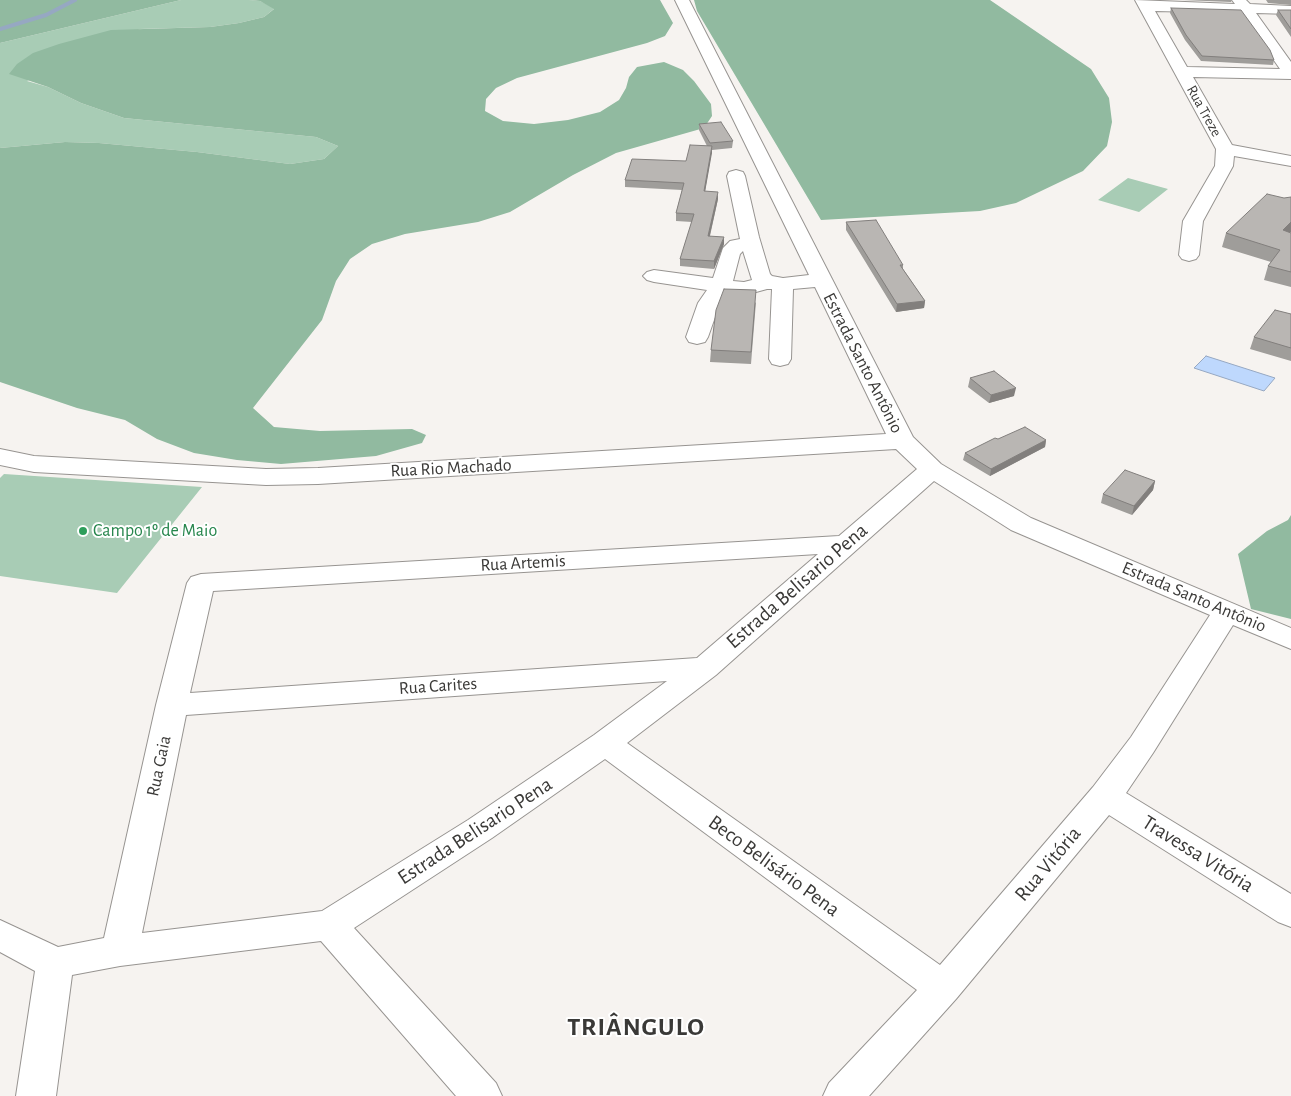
<!DOCTYPE html>
<meta charset="utf-8">
<style>
body{margin:0}
canvas{display:block;background:#f6f3f0}
</style>
<canvas width="1291" height="1096"></canvas>
<script>
const g = document.querySelector('canvas').getContext('2d');
g.lineJoin = 'round';
function paint(path, color) {
  g.fillStyle = color;
  g.fill(path, 'evenodd');
}
function shape(rows) {
  const path = new Path2D();
  for (const r of rows) {
    path.moveTo(r[0], r[1]);
    for (let i = 2; i < r.length; i += 2) path.lineTo(r[i], r[i + 1]);
  }
  return path;
}
function strokePath(path, color, width, dash) {
  g.strokeStyle = color;
  g.lineWidth = width;
  g.lineCap = dash ? 'butt' : 'round';
  g.setLineDash(dash || []);
  g.stroke(path);
}
function drawText(font, color, halo, rows, align = 'center') {
  g.font = font + ' "Alegreya Sans",sans-serif';
  g.lineWidth = 4;
  g.setLineDash([]);
  g.textBaseline = 'middle';
  g.strokeStyle = halo;
  g.fillStyle = color;
  for (const [text, x, y, turn = 0] of rows) {
    g.save();
    g.translate(x, y);
    g.rotate((+turn || 0) * Math.PI / 180);
    g.textAlign = isNaN(turn) ? turn : align;
    if (halo) g.strokeText(text, 0, 0);
    g.fillText(text, 0, 0);
    g.restore();
  }
}
paint(shape([
 [181,0,249,0,260,1,275,8,264,17,239,23,210,27,140,29,27,81,48,87,81,103,124,118,316,137,338,146,324,159,290,164,197,152,99,143,65,142,0,148,0,43],
 [1128,178,1168,189,1139,212,1098,200],
 [4,474,202,487,117,593,0,576,0,478]
]), '#a8ccb5');
paint(shape([
 [0,0,181,0,0,43],
 [249,0,660,0,673,23,665,36,647,43,517,78,496,88,486,99,485,111,503,121,534,124,568,120,600,112,619,100,626,88,629,77,637,67,664,62,683,70,694,81,711,104,712,116,704,128,616,153,573,175,510,212,478,222,405,234,372,244,350,259,336,281,322,320,253,408,274,427,320,431,412,429,426,435,422,443,376,456,281,464,237,460,194,453,157,439,125,420,77,408,0,382,0,148,65,142,99,143,197,152,290,164,324,159,338,146,316,137,124,118,81,103,48,87,9,74,17,64,33,53,59,44,111,30,210,27,239,23,264,17,274,9,260,1],
 [694,0,990,0,1091,69,1109,98,1112,122,1107,146,1083,171,1016,203,980,211,821,220,697,11],
 [1291,515,1291,619,1251,609,1238,554,1267,531,1288,520]
]), '#91baa0');
const water = shape([
 [1206,356,1275,378,1264,391,1194,368,1206,356]
]);
paint(water, '#bed8fd');
strokePath(water, '#96a8c2', 1);
strokePath(shape([
 [0,29,46,15,75,0]
]), '#96a8c2', 4);
const minor = shape([
 [675,0,689,0,913,437,941,464,1031,518,1291,628,1291,649,1233,625,1153,753,1126,793,1291,894,1291,927,1278,922,1109,815,956,999,869,1096,823,1096,829,1083,917,990,605,759,492,838,354,928,496,1083,502,1096,456,1096,321,941,120,966,72,975,56,1096,16,1096,35,971,0,952,0,920,58,947,104,938,156,705,187,583,191,577,201,574,839,536,917,469,896,449,318,484,266,485,34,472,0,465,0,449,34,456,266,469,318,468,886,434,815,287,793,289,791,359,788,364,780,366,772,364,769,359,772,289,767,289,745,295,727,293,720,303,708,337,705,342,697,344,689,342,686,337,698,303,707,290,654,282,647,280,643,276,647,272,654,270,713,278,723,248,730,241,740,239,727,176,729,172,736,170,743,172,745,176,759,237,770,274,772,276,783,278,809,275,675,0],
 [743,251,752,280,744,282,733,281,740,254,743,251],
 [934,481,1011,530,1210,615,1131,737,1093,787,940,965,627,743,716,675,934,481],
 [818,554,697,658,190,693,213,591,818,554],
 [667,681,594,735,468,820,322,911,142,933,186,715,667,681],
 [1135,0,1235,4,1232,0,1246,0,1250,4,1291,6,1291,14,1256,13,1291,62,1291,79,1193,77,1232,145,1291,156,1291,166,1234,156,1233,166,1203,221,1199,255,1196,259,1189,261,1182,259,1179,255,1183,221,1215,166,1216,149,1135,0],
 [1155,11,1241,13,1280,69,1187,67,1155,11]
]);
strokePath(minor, '#979491', 2);
paint(minor, '#fff');
paint(shape([
 [1182,0,1232,0,1231,2],
 [1266,0,1291,0,1291,5,1268,3],
 [1171,8,1274,60,1273,65,1201,61,1185,40,1170,13],
 [1278,10,1291,10,1291,37,1276,15],
 [699,124,733,141,732,148,712,150,705,191,718,199,710,236,724,244,714,269,680,266,680,259,692,222,676,221,676,213,682,190,625,187,625,180,686,161,707,146,699,130],
 [846,222,903,265,903,269,925,301,924,308,896,312,846,230],
 [1226,233,1291,233,1291,287,1264,280,1268,266,1271,262,1222,247],
 [756,302,751,364,710,362,711,350],
 [1291,314,1291,361,1250,349,1254,337],
 [970,378,1014,396,989,403,968,387],
 [998,439,1046,440,1045,447,990,476,963,460,965,453],
 [1155,481,1153,490,1132,515,1101,503,1103,494]
]), '#9f9d9a');
paint(shape([
 [712,146,712,153,704,198,704,191],
 [718,192,718,199,708,243,708,236],
 [1291,222,1291,232,1279,244,1283,230],
 [724,237,724,244,714,269,714,261],
 [925,301,924,308,896,312,897,304],
 [1016,388,1014,396,989,403,991,395],
 [1046,440,1045,447,990,476,991,469],
 [1155,481,1153,490,1132,515,1134,506]
]), '#827f7d');
const building = shape([
 [1171,8,1241,10,1270,50,1274,60,1202,56,1186,35,1171,8],
 [1278,10,1291,10,1291,29,1278,10],
 [721,122,733,141,710,143,699,124,721,122],
 [690,145,712,146,704,191,718,192,708,236,724,237,714,261,680,259,694,214,676,213,684,183,625,180,632,159,686,161,690,145],
 [1267,194,1284,198,1291,197,1291,222,1283,230,1291,233,1291,272,1268,266,1280,250,1226,233,1267,194],
 [876,220,903,265,900,265,925,301,897,304,846,222,876,220],
 [724,289,756,290,751,352,711,350,716,310,724,289],
 [1275,310,1291,314,1291,348,1254,337,1275,310],
 [994,371,1016,388,991,395,970,378,994,371],
 [1025,427,1046,440,991,469,965,453,995,438,998,439,1025,427],
 [1125,470,1155,481,1134,506,1103,494,1125,470]
]);
paint(building, '#b9b6b3');
strokePath(building, '#827f7d', 1);
for (const [x, y, r, color] of [
 [83,531,5,"#2e9e5b"]
]) {
  const dot = new Path2D();
  dot.arc(x, y, r, 0, 2 * Math.PI);
  g.fillStyle = color;
  g.fill(dot);
  strokePath(dot, '#fff', 2);
}
drawText('15px', '#3a3937', '#fff', [
 ["Rua Treze",1204,111,61]
]);
drawText('18px', '#3a3937', '#fff', [
 ["Estrada Santo Antônio",863,363,63],
 ["Rua Rio Machado",451,468,-3],
 ["Rua Artemis",523,563,-3],
 ["Estrada Santo Antônio",1194,597,23],
 ["Rua Carites",438,686,-4],
 ["Rua Gaia",159,766,-78]
]);
drawText('18px', '#27864d', '#fff', [
 ["Campo 1º de Maio",93,531]
], 'left');
drawText('21px', '#3a3937', '#fff', [
 ["Estrada Belisario Pena",797,586,-41],
 ["Estrada Belisario Pena",475,831,-33],
 ["Travessa Vitória",1198,854,32],
 ["Rua Vitória",1048,864,-50],
 ["Beco Belisário Pena",774,866,36]
]);
g.letterSpacing = '1px';
drawText('bold 26px', '#3a3937', '#fff', [
 ["TRIÂNGULO",636,1027]
]);
g.letterSpacing = '0px';
</script>
